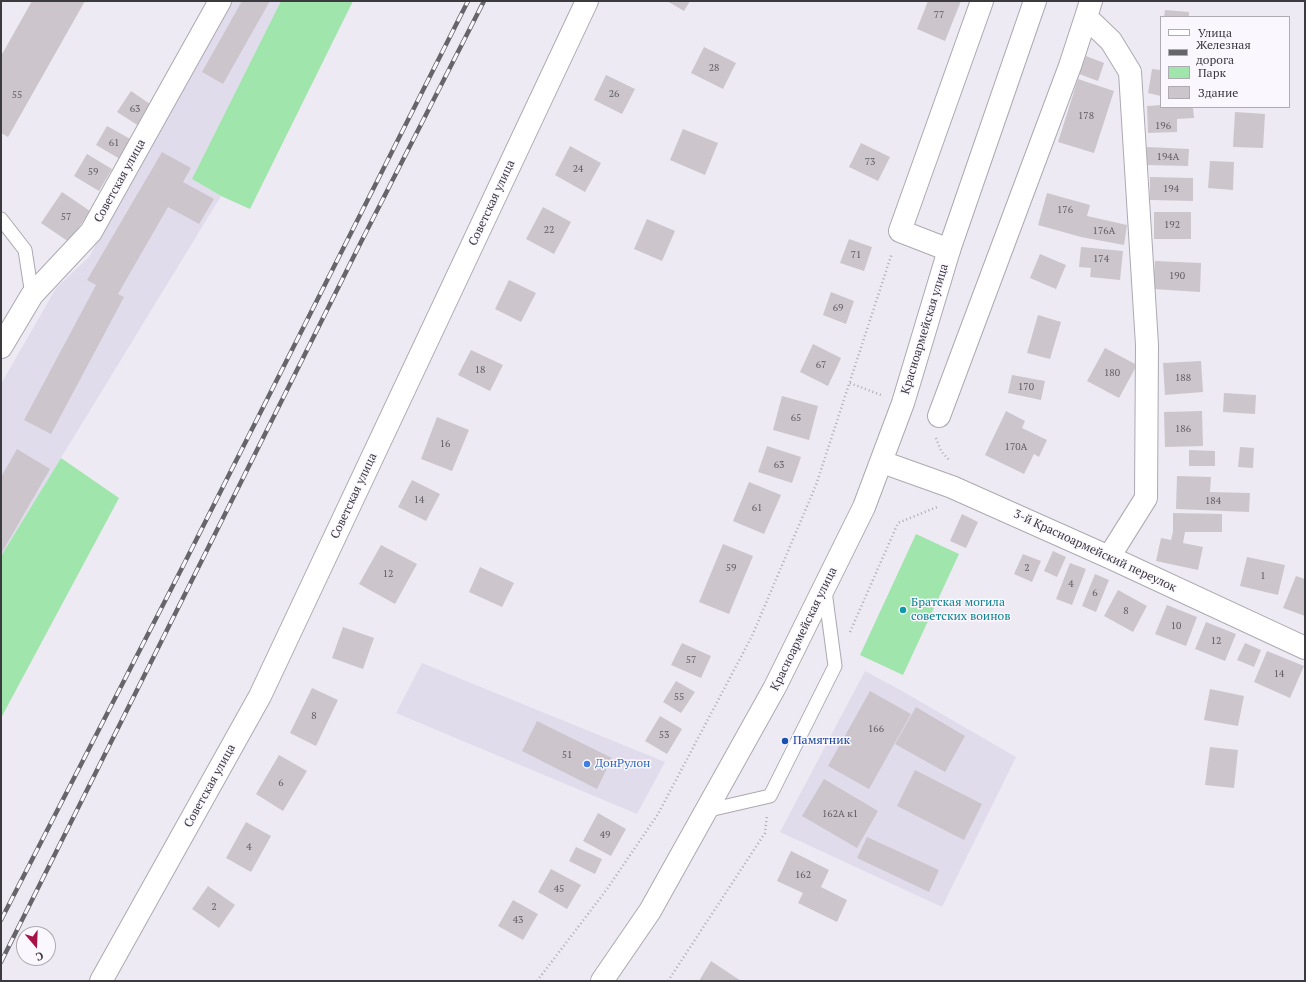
<!DOCTYPE html>
<meta charset="utf-8">
<style>
body{margin:0}
#map{position:relative;width:1306px;height:982px;overflow:hidden;background:#edeaf3;font-family:"PT Serif",serif}
canvas{display:block}
.frame{position:absolute;inset:0;border:2px solid #3b3a3e;pointer-events:none}
.legend{position:absolute;left:1160px;top:16px;width:130px;height:92px;box-sizing:border-box;background:#faf7ff;border:1px solid #aeabb2;margin:0;padding:5px 7px;list-style:none;font-size:12px;color:#3b3a3e}
.legend li{display:flex;align-items:center;gap:8px;height:20px}
.legend b{width:20px;border:1px solid #aeabb2}
.north{position:absolute;left:16px;top:926px;width:40px;height:40px;box-sizing:border-box;background:#faf7ff;border:1px solid #aeabb2;border-radius:50%;rotate:161deg;font-size:11px;font-weight:700;line-height:16px;text-align:center;color:#3b3a3e}
.north::after{content:'';display:block;margin:auto;width:14px;height:18px;background:#a81246;clip-path:polygon(50% 0,100% 100%,50% 72%,0 100%)}
</style>
<div id="map">
<canvas width="1306" height="982"></canvas>
<div class="frame"></div>
<ul class="legend">
<li><b style="height:5px;background:#fff"></b>Улица</li>
<li><b style="height:5px;background:#66656a"></b>Железная дорога</li>
<li><b style="height:11px;background:#a0e5ab"></b>Парк</li>
<li><b style="height:11px;background:#cdc5cc"></b>Здание</li>
</ul>
<div class="north">С</div>
</div>
<script>
const g = document.querySelector('canvas').getContext('2d');
g.lineJoin = 'round';
function paint(path, color) {
  g.fillStyle = color;
  g.fill(path, 'evenodd');
}
function shape(rows) {
  const path = new Path2D();
  for (const r of rows) {
    path.moveTo(r[0], r[1]);
    for (let i = 2; i < r.length; i += 2) path.lineTo(r[i], r[i + 1]);
  }
  return path;
}
function strokePath(path, color, width, dash) {
  g.strokeStyle = color;
  g.lineWidth = width;
  g.lineCap = dash ? 'butt' : 'round';
  g.setLineDash(dash || []);
  g.stroke(path);
}
function drawText(font, color, halo, rows, align = 'center') {
  g.font = font + ' "PT Serif",serif';
  g.lineWidth = 3;
  g.setLineDash([]);
  g.textBaseline = 'middle';
  g.strokeStyle = halo;
  g.fillStyle = color;
  for (const [text, x, y, turn = 0] of rows) {
    g.save();
    g.translate(x, y);
    g.rotate((+turn || 0) * Math.PI / 180);
    g.textAlign = isNaN(turn) ? turn : align;
    if (halo) g.strokeText(text, 0, 0);
    g.fillText(text, 0, 0);
    g.restore();
  }
}
paint(shape([
 [232,1,281,1,192,179,221,196,1,556,1,384,56,288,89,257],
 [422,663,665,762,637,814,396,713],
 [865,671,902,691,1016,757,942,907,780,832]
]), '#e1dcec');
paint(shape([
 [281,1,353,1,250,209,221,196,192,179],
 [61,458,119,498,1,718,1,556],
 [916,534,959,554,903,675,860,655]
]), '#a0e5ab');
paint(shape([
 [32,1,85,1,8,137,1,133,1,56],
 [242,1,270,1,223,84,202,72],
 [667,1,690,1,684,11],
 [928,1,961,1,945,41,917,29],
 [1165,10,1189,12,1189,17,1164,17],
 [704,47,736,63,723,89,691,73],
 [1086,56,1104,63,1098,81,1079,74],
 [1152,69,1161,70,1161,96,1148,93],
 [606,75,635,89,622,114,594,100],
 [1078,79,1114,91,1094,153,1058,142],
 [131,91,153,106,139,126,117,112],
 [1161,105,1161,107,1193,107,1194,118,1177,119,1177,132,1148,133,1147,106],
 [1235,112,1265,114,1263,148,1233,147],
 [107,126,132,140,120,159,96,145],
 [683,129,718,143,705,175,670,160],
 [861,143,890,157,878,181,849,167],
 [570,146,601,163,585,192,555,175],
 [1147,147,1189,149,1188,166,1147,165],
 [162,152,191,168,183,182,214,199,199,224,168,207,118,294,124,297,51,434,24,420,96,285,87,280],
 [87,154,112,169,99,191,74,176],
 [1210,161,1234,162,1233,190,1208,188],
 [1150,177,1193,178,1193,201,1150,200],
 [62,192,90,211,69,242,41,223],
 [1047,193,1090,205,1087,216,1127,225,1124,245,1081,237,1038,225],
 [543,207,571,222,554,254,526,239],
 [1154,212,1191,212,1191,239,1154,239],
 [647,219,675,231,662,261,634,249],
 [849,239,872,247,864,271,840,263],
 [1081,247,1123,251,1120,280,1090,277,1091,268,1079,267],
 [1040,254,1066,265,1056,289,1030,278],
 [1155,261,1201,263,1200,292,1153,289],
 [509,280,536,293,521,322,495,309],
 [831,292,854,301,846,324,823,315],
 [1038,315,1061,322,1050,359,1027,353],
 [813,344,841,358,828,386,800,372],
 [1105,348,1137,365,1119,398,1087,381],
 [471,350,503,365,490,391,458,375],
 [1201,361,1203,392,1165,395,1163,363],
 [1012,375,1045,381,1041,400,1008,393],
 [1224,393,1256,395,1255,414,1223,412],
 [782,396,818,406,809,440,773,430],
 [1006,411,1025,421,1022,428,1047,440,1039,457,1034,454,1024,474,985,455],
 [1202,411,1203,446,1165,447,1164,412],
 [437,417,469,430,452,471,421,459],
 [767,446,801,457,792,483,758,472],
 [1240,447,1254,448,1253,468,1238,467],
 [17,449,50,469,1,554,1,477],
 [1189,450,1215,451,1215,466,1189,466],
 [1177,476,1211,477,1210,492,1250,493,1249,512,1176,509],
 [412,480,440,494,426,521,398,507],
 [749,482,781,495,764,534,733,521],
 [1173,513,1222,514,1222,532,1185,532,1183,543,1203,547,1198,570,1156,561,1161,538,1171,540,1173,532],
 [962,514,978,522,966,548,950,541],
 [723,544,753,556,729,614,699,602],
 [381,545,417,564,395,604,359,584],
 [1053,551,1066,557,1057,577,1044,571],
 [1023,554,1041,561,1032,582,1014,574],
 [1247,557,1285,565,1278,595,1240,586],
 [1070,563,1086,569,1072,605,1056,599],
 [480,567,514,583,502,607,469,592],
 [1095,574,1109,580,1096,612,1082,606],
 [1296,576,1305,579,1305,616,1283,608],
 [1118,590,1147,606,1133,632,1104,616],
 [1167,605,1197,617,1186,646,1155,634],
 [1206,622,1236,634,1225,661,1195,649],
 [343,627,374,638,363,669,332,658],
 [682,643,711,656,701,678,671,665],
 [1245,643,1261,650,1254,667,1237,660],
 [1267,651,1304,666,1290,698,1254,682],
 [676,681,695,692,681,713,663,702],
 [312,688,338,700,316,746,290,733],
 [1210,689,1244,696,1238,726,1204,720],
 [870,691,911,714,869,789,828,766],
 [916,707,965,736,945,772,895,744],
 [660,716,682,729,667,754,645,741],
 [537,721,612,758,597,789,522,751],
 [1210,747,1238,750,1234,788,1205,785],
 [279,755,307,771,283,811,256,794],
 [915,770,982,804,964,840,897,806],
 [824,779,878,811,857,848,802,816],
 [598,813,626,829,611,856,583,841],
 [246,822,271,836,251,872,226,858],
 [867,837,939,870,929,892,857,858],
 [576,847,602,859,595,874,569,861],
 [791,851,829,870,821,887,847,900,837,922,798,903,803,893,777,881],
 [551,869,581,885,567,909,538,892],
 [208,886,235,905,219,928,192,909],
 [513,900,538,914,523,940,498,926],
 [711,961,741,981,699,981]
]), '#cdc5cc');
const lane = shape([
 [1,219,25,250,32,295],
 [705,811,770,796,835,666,825,591]
]);
const street = shape([
 [1091,1,1086,17,1111,41,1130,72,1147,345,1146,498,1109,557],
 [949,250,900,231,982,1],
 [1,347,32,295,91,232,220,1],
 [939,416,1070,66,1086,17],
 [882,462,952,487,1109,557,1305,648],
 [101,981,260,696,587,1]
]);
const primary = shape([
 [602,981,650,911,775,687,864,507,903,403,949,250,1035,1]
]);
strokePath(lane, '#aca9b2', 15);
strokePath(street, '#aca9b2', 24);
strokePath(primary, '#aca9b2', 24);
strokePath(shape([
 [850,383,881,395],
 [936,438,941,451,950,461],
 [850,632,898,523,937,507],
 [537,981,607,889,658,814,752,636,816,485,892,253],
 [668,981,765,833,767,815]
]), '#adabb2', 2.5, [1, 3]);
strokePath(lane, '#fff', 13);
strokePath(street, '#fff', 22);
strokePath(primary, '#fff', 22);
const rail = shape([
 [1,920,183,566,468,1],
 [1,962,361,242,484,1]
]);
strokePath(rail, '#66656a', 4.5);
strokePath(rail, '#faf7ff', 3, [9]);
for (const [x, y, r, color] of [
 [903,610,4,"#0f9aa8"],
 [785,741,4,"#1a4fb4"],
 [587,764,4,"#3f7fe0"]
]) {
  const dot = new Path2D();
  dot.arc(x, y, r, 0, 2 * Math.PI);
  g.fillStyle = color;
  g.fill(dot);
  strokePath(dot, '#faf7ff', 1.5);
}
drawText('10px', '#605d62', null, [
 ["77",939,15],
 ["28",714,68],
 ["26",614,94],
 ["55",17,95],
 ["63",135,109],
 ["178",1086,116],
 ["196",1163,126],
 ["61",114,143],
 ["194А",1168,157],
 ["73",870,162],
 ["24",578,169],
 ["59",93,172],
 ["194",1171,189],
 ["176",1065,210],
 ["57",66,217],
 ["192",1172,225],
 ["22",549,230],
 ["176А",1104,231],
 ["71",856,255],
 ["174",1101,259],
 ["190",1177,276],
 ["69",838,308],
 ["67",821,365],
 ["18",480,370],
 ["180",1112,373],
 ["188",1183,378],
 ["170",1026,387],
 ["65",796,418],
 ["186",1183,429],
 ["16",445,444],
 ["170А",1016,447],
 ["63",779,465],
 ["14",419,500],
 ["184",1213,501],
 ["61",757,508],
 ["59",731,568],
 ["2",1027,568],
 ["12",388,574],
 ["1",1263,576],
 ["4",1071,584],
 ["6",1095,593],
 ["8",1126,611],
 ["10",1176,626],
 ["12",1216,641],
 ["57",691,660],
 ["14",1279,674],
 ["55",679,697],
 ["8",314,716],
 ["166",876,729],
 ["53",664,735],
 ["51",567,755],
 ["6",281,783],
 ["162А к1",840,814],
 ["49",605,835],
 ["4",249,847],
 ["162",803,875],
 ["45",559,889],
 ["2",214,907],
 ["43",518,920]
]);
drawText('12px', '#3b3a3e', '#faf7ff', [
 ["Советская улица",120,181,-61],
 ["Советская улица",492,203,-65],
 ["Красноармейская улица",925,329,-73],
 ["Советская улица",354,496,-65],
 ["3-й Красноармейский переулок",1095,551,25],
 ["Красноармейская улица",804,629,-64],
 ["Советская улица",210,786,-61]
]);
drawText('12px', '#0d838f', '#faf7ff', [
 ["Братская могила",911,603],
 ["советских воинов",911,617]
], 'left');
drawText('12px', '#164399', '#faf7ff', [
 ["Памятник",793,741]
], 'left');
drawText('12px', '#366cbe', '#faf7ff', [
 ["ДонРулон",595,764]
], 'left');
</script>
